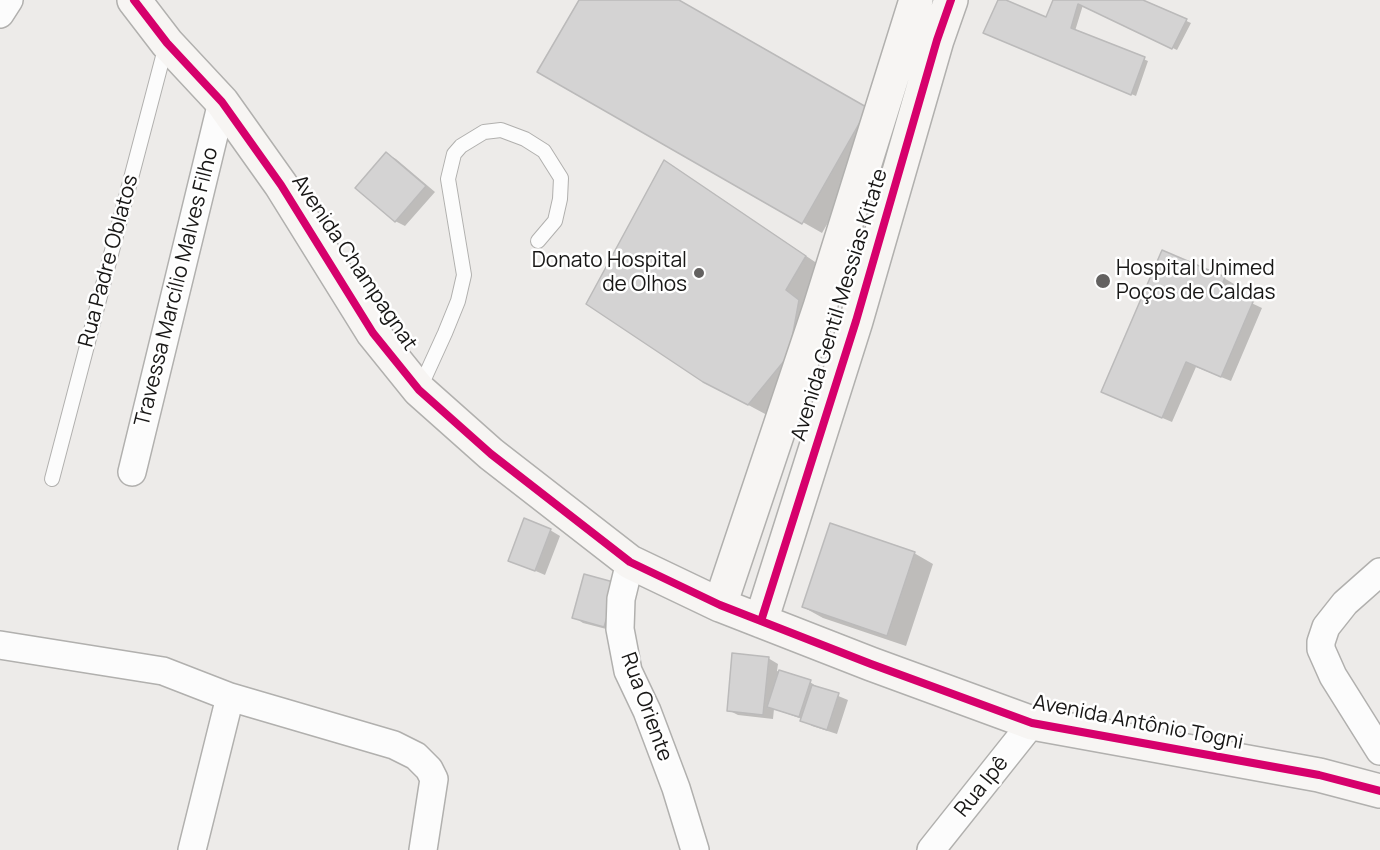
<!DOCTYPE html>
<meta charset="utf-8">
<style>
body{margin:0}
canvas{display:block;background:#edebe9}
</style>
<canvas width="1380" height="850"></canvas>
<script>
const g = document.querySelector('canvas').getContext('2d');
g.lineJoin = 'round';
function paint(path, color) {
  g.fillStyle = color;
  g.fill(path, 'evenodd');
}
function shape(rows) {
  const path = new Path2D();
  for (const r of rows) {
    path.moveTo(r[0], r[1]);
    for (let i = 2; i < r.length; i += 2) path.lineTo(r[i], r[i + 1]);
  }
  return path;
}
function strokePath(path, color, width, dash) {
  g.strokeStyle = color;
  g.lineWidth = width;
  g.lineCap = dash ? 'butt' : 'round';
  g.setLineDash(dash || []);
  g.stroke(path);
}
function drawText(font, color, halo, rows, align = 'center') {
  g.font = font + ' Manrope,sans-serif';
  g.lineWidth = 5;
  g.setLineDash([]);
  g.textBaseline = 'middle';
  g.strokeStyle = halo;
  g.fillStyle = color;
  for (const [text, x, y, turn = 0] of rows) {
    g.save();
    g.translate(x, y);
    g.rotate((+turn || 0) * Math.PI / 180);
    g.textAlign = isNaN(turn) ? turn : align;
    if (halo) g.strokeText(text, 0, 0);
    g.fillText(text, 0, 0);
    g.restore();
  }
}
paint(shape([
 [580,0,676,0,887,120,822,233,539,72],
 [999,0,1047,19,1054,0,1139,0,1191,23,1177,50,1083,5,1075,31,1148,61,1136,96,989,35],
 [387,154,396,159,435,192,405,226,395,221],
 [683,173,824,268,767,415,724,392],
 [1224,278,1234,284,1230,293,1262,308,1231,381,1196,367,1172,422,1113,397],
 [550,530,560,536,545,575,510,560],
 [914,553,933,564,906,646,823,618,803,607],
 [626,590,614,631,583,623,574,617],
 [768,658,778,664,777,671,810,682,819,688,848,700,837,734,812,726,802,719,774,709,773,719,738,715,728,710]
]), '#0003');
const building = shape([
 [579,0,679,0,868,108,802,224,537,72,579,0],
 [998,0,1006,0,1046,17,1053,0,1143,0,1187,19,1172,49,1078,4,1071,28,1145,57,1131,95,983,33,998,0],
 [386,152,426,186,395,222,355,188,386,152],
 [664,160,806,256,786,290,799,300,789,355,748,405,703,382,586,304,664,160],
 [1162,250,1225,277,1221,288,1253,302,1221,377,1186,362,1162,418,1101,392,1162,250],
 [524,518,551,529,535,571,508,561,524,518],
 [830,523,915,552,887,636,802,607,830,523],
 [584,574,617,583,604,627,572,618,584,574],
 [732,653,769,657,763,715,727,711,732,653],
 [779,670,811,680,799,717,767,707,779,670],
 [812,685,839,693,827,730,800,721,812,685]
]);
paint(building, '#d4d3d3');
strokePath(building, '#bbbaba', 1.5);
const lane = shape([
 [419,390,445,333,458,301,464,275,448,179,454,154,461,146,484,132,501,130,525,139,544,151,561,178,560,199,555,221,538,241],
 [52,479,166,45]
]);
const street = shape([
 [0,14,9,0],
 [132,472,222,102],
 [630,562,621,599,620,629,628,671,647,711,676,788,695,850],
 [1380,572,1345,603,1326,627,1321,642,1321,649,1333,676,1380,751],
 [0,645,163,671,230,697,192,850],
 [230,697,394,745,416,756,429,769,434,779,423,850],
 [931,850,1032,723]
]);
const secondary = shape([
 [134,0,167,43,222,102,281,185,373,333,419,390,491,454,630,562,720,605,871,664,1032,723,1319,775,1380,791],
 [720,605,820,307,916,0],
 [761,621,856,321,937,40,951,0]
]);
strokePath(lane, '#b1b0ae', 16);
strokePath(street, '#b1b0ae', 30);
strokePath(secondary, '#b1b0ae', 36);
strokePath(lane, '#fcfcfc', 14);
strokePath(street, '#fcfcfc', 27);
strokePath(secondary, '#f7f5f3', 33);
strokePath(shape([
 [134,0,167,43,222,102,281,185,373,333,419,390,491,454,630,562,720,605,871,664,1032,723,1319,775,1380,791],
 [761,621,856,321,937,40,951,0]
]), '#d6006c', 8);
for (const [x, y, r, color] of [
 [699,273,6,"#636160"],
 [1103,281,8,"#636160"]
]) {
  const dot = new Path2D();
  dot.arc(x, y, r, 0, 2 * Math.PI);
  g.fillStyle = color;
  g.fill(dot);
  strokePath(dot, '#fff', 2);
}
drawText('21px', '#181716', '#fff', [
 ["Rua Padre Oblatos",109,261,-75],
 ["Avenida Champagnat",354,263,56],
 ["Travessa Marcílio Malves Filho",177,287,-76],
 ["Avenida Gentil Messias Kitate",840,305,-73],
 ["Rua Oriente",646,707,70],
 ["Avenida Antônio Togni",1138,723,11],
 ["Rua Ipê",982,787,-51]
]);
drawText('21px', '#181716', '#fff', [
 ["Donato Hospital",687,261],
 ["de Olhos",687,285],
 ["Hospital Unimed",1116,269,"left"],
 ["Poços de Caldas",1116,293,"left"]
], 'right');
</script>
